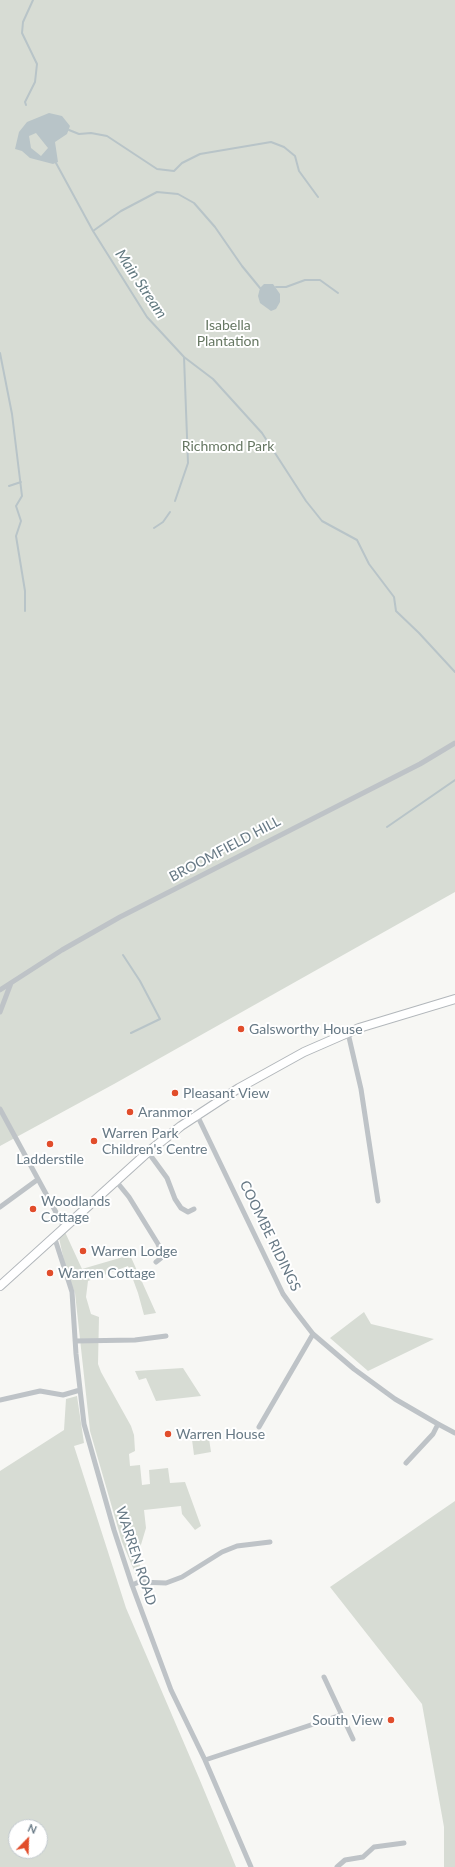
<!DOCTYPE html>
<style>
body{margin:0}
#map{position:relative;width:455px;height:1867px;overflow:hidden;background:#f7f7f4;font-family:Lato,sans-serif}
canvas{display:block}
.north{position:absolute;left:8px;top:1819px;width:40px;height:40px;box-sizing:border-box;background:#fff;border:1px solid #c2c9ce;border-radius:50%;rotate:23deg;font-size:11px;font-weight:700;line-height:16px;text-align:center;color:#677985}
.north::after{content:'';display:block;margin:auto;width:14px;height:18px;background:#e14d2b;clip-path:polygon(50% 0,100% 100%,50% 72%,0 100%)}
</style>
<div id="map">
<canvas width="455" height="1867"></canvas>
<div class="north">N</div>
</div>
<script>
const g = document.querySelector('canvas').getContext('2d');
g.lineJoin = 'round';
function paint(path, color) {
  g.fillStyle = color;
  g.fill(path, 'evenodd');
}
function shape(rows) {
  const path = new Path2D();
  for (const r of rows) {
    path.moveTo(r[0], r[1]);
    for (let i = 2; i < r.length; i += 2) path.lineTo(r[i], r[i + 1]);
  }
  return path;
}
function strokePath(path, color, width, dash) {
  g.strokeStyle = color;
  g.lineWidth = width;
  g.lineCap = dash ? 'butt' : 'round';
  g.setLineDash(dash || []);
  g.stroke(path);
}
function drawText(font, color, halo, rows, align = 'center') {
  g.font = font + ' Lato,sans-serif';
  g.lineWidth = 4;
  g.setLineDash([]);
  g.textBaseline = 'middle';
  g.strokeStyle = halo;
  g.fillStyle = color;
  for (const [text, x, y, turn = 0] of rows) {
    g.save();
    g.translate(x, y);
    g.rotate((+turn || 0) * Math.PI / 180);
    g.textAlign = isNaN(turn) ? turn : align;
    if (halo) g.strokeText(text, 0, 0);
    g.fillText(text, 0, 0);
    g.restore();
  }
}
paint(shape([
 [0,0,455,0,455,892,114,1084,0,1146],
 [65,1232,82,1269,130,1255,156,1313,144,1315,138,1293,128,1266,88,1281,86,1297,91,1314,99,1317,98,1364,101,1372,131,1426,134,1435,135,1451,129,1454,130,1466,140,1465,142,1485,150,1484,149,1470,168,1468,170,1483,185,1482,201,1526,195,1530,182,1514,181,1506,144,1510,146,1528,137,1558,147,1583,139,1582,122,1542,90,1431,75,1293,66,1270,59,1238],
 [364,1312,371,1324,434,1339,368,1371,330,1338],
 [183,1368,201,1396,156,1401,146,1378,139,1380,135,1371],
 [77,1396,84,1443,74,1446,126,1608,199,1778,236,1867,0,1867,0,1471,64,1430,66,1399],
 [16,1827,40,1827,40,1851,16,1851],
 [206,1430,208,1432,211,1452,194,1455,191,1432],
 [455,1501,455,1867,444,1867,444,1827,422,1704,330,1587]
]), '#d7dcd4');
paint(shape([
 [49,113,62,116,70,126,67,134,55,142,58,162,53,164,30,158,22,151,15,149,19,132,27,122],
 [36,133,48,148,41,156,31,148,29,136],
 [264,284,273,284,280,294,280,302,276,309,271,311,260,303,258,296,260,288]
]), '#b8c4c8');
strokePath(shape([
 [26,105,25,102,35,82,37,64,22,33,23,22,33,0],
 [69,130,79,134,91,133,107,136,157,169,174,171,182,163,200,154,271,142,284,147,295,156,299,171,318,197],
 [56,163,93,231,147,317,184,357,213,379,262,433,306,501,322,521,357,540,369,564,394,597,396,611,419,633,455,672],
 [93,231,121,211,157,192,178,194,194,203,215,227,242,266,260,288],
 [276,287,286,287,305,280,320,280,338,293],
 [0,353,12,414,22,496,16,506,21,521,16,536,25,591,25,611],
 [9,486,21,482],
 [175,501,188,463,184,357],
 [154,528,163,522,170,512],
 [387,827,455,780],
 [123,955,140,981,160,1019,131,1033]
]), '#b8c4c8', 2);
const primary = shape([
 [0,1286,148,1152,181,1126,239,1088,304,1052,359,1028,455,999]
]);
strokePath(primary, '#b2b7bb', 10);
strokePath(shape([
 [0,990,62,950,120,917,420,764,455,743],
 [0,1012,11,983],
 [348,1033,361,1089,378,1201],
 [0,1109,64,1227],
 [197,1115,283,1294,296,1312,313,1334,354,1369,395,1399,438,1424,433,1434,406,1463],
 [148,1152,167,1178,175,1199,181,1208,188,1212,194,1209],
 [116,1181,129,1197,158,1244,161,1252,161,1258,156,1262],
 [0,1207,37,1180],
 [54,1236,72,1292,76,1354,84,1424,114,1530,132,1585,171,1690,205,1760,251,1867],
 [75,1341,135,1340,166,1336],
 [0,1400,40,1391,63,1395,80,1390],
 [438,1424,455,1433],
 [259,1427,313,1334],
 [132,1585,139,1582,166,1583,182,1577,222,1552,237,1546,270,1542],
 [324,1677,353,1739],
 [205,1760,341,1715],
 [337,1867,345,1860,363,1857,374,1847,404,1843]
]), '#bec3c7', 5);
strokePath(primary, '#fff', 8);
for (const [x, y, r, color] of [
 [241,1029,4,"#e14d2b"],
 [175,1093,4,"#e14d2b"],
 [130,1112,4,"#e14d2b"],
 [94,1141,4,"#e14d2b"],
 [50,1144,4,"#e14d2b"],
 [33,1209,4,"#e14d2b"],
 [83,1251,4,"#e14d2b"],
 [50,1273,4,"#e14d2b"],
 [168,1434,4,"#e14d2b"],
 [391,1720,4,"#e14d2b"]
]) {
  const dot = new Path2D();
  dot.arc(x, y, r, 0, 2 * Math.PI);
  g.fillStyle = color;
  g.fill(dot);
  strokePath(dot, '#fff', 1.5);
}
drawText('14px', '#667762', '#fff', [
 ["Isabella",228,325],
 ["Plantation",228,341],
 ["Richmond Park",228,446]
]);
drawText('14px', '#677985', '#fff', [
 ["BROOMFIELD HILL",225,849,-28],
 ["COOMBE RIDINGS",270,1236,64],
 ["WARREN ROAD",136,1556,72]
]);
drawText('14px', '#677985', '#fff', [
 ["Galsworthy House",249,1029],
 ["Pleasant View",183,1093],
 ["Aranmor",138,1112],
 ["Warren Park",102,1133],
 ["Children's Centre",102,1149],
 ["Ladderstile",50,1159,"center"],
 ["Woodlands",41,1201],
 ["Cottage",41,1217],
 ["Warren Lodge",91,1251],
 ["Warren Cottage",58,1273],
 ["Warren House",176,1434],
 ["South View",383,1720,"right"]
], 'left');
drawText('italic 15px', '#637a81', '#fff', [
 ["Main Stream",141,284,56]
]);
</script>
